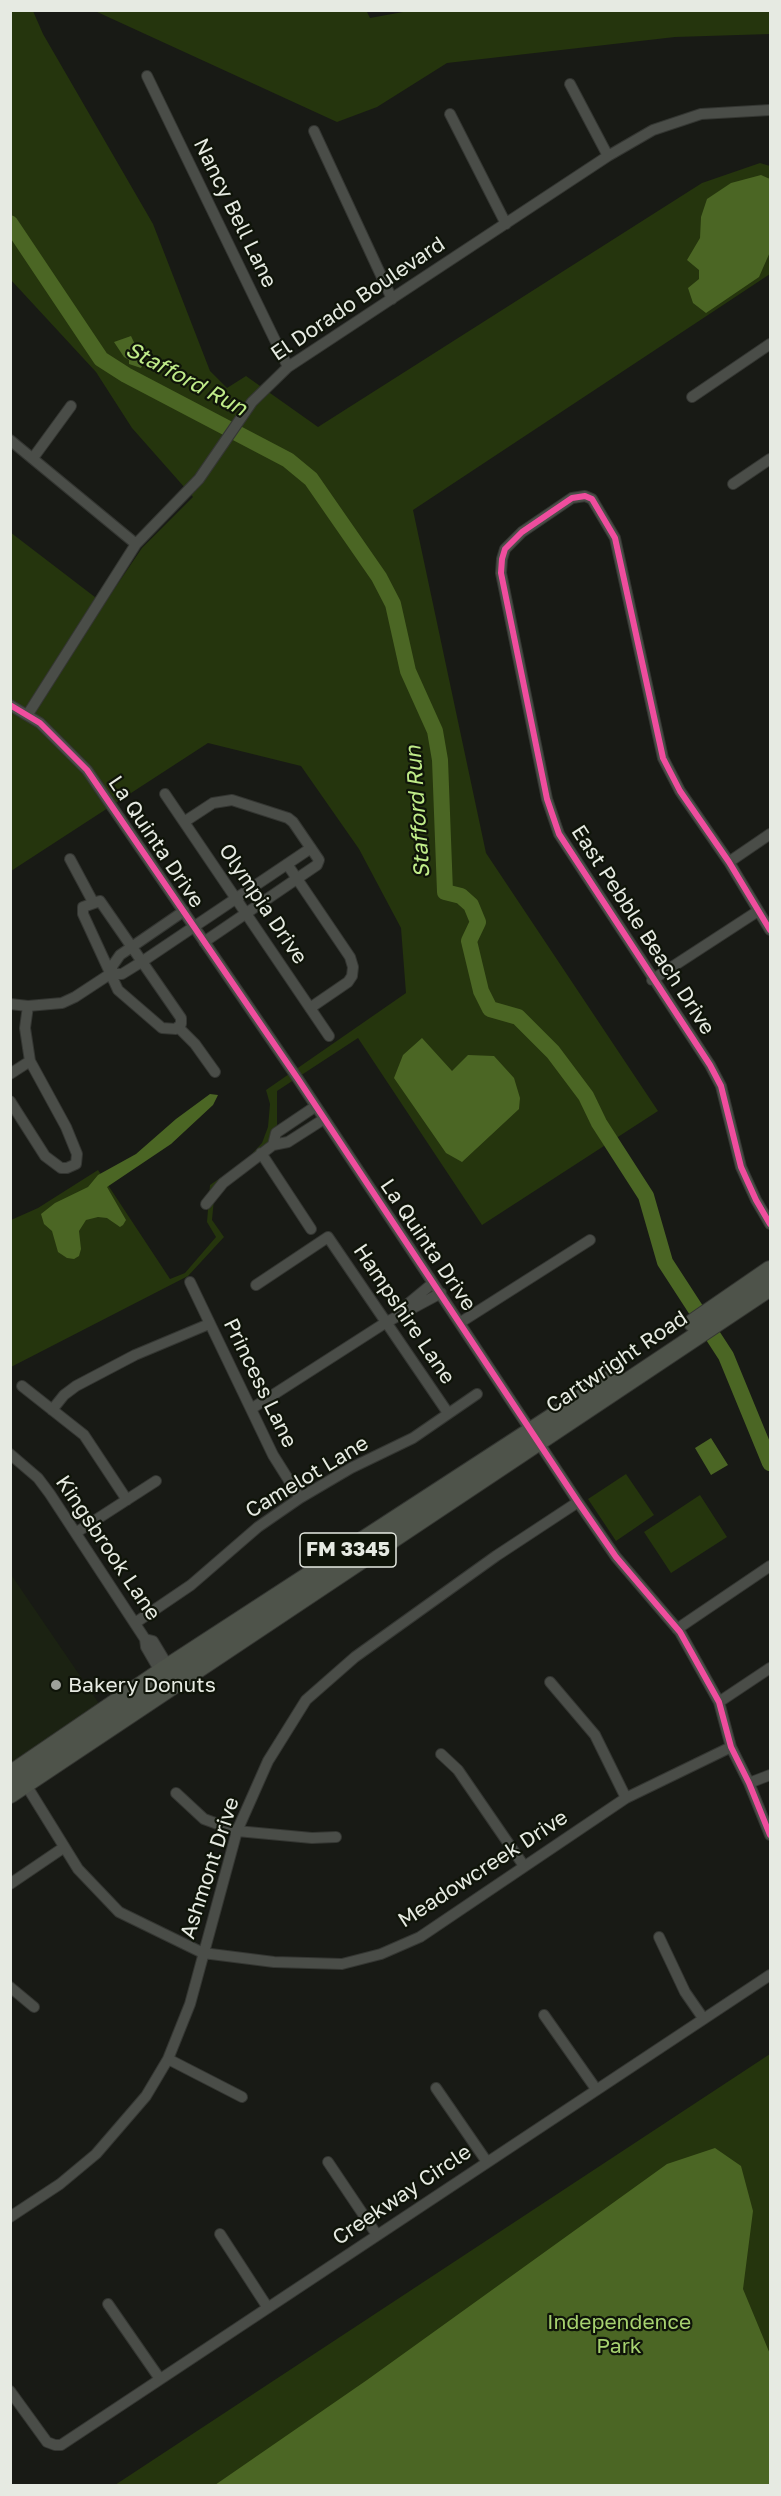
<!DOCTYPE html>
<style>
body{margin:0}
#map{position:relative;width:781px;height:2496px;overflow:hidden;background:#181a15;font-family:"Golos Text",sans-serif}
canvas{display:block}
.frame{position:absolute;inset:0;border:12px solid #e6eae2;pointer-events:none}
</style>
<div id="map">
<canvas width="781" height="2496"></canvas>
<div class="frame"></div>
</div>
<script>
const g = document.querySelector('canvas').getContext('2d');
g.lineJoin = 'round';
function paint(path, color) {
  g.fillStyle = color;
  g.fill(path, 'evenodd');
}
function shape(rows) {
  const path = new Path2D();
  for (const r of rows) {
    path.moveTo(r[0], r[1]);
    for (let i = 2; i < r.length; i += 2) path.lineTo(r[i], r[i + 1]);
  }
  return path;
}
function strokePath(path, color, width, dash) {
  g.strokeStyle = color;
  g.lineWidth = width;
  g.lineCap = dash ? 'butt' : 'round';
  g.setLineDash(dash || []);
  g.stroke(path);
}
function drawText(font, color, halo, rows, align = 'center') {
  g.font = font + ' "Golos Text",sans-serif';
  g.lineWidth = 4.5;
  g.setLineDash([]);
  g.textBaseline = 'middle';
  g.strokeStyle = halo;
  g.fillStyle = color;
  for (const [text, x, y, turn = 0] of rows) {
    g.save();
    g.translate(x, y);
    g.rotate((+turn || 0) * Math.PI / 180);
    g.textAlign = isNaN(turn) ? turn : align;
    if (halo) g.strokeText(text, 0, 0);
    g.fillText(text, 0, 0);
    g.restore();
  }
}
paint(shape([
 [10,1573,100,1705,10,1765]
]), '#1b2212');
paint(shape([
 [366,10,370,18,414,10,770,11,770,34,675,37,447,63,377,107,337,122,95,11],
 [11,11,33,11,43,34,153,224,210,371,227,388,246,376,318,427,702,183,760,163,770,166,770,274,413,510,486,853,658,1111,482,1225,358,1038,277,1091,277,1125,268,1143,215,1188,212,1220,224,1237,188,1276,11,1367,11,1220,38,1208,98,1170,170,1279,185,1273,216,1237,207,1222,210,1185,246,1160,262,1143,268,1127,270,1104,266,1090,406,993,401,928,359,849,301,766,208,743,11,871,10,532,104,604,142,548,193,497,132,428,96,372,11,280],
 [626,1474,654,1515,616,1541,588,1499],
 [700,1495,727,1537,671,1573,644,1532],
 [770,2054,770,2485,115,2485]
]), '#25350d');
paint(shape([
 [761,175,770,179,770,252,759,277,706,313,693,303,688,288,699,279,699,270,687,260,700,238,701,217,707,199,731,183],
 [131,336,140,355,138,362,142,366,141,368,129,364,129,360,124,357,114,342],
 [422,1038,452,1071,468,1055,494,1056,514,1078,520,1098,519,1109,462,1162,446,1153,394,1078,403,1055],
 [210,1094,218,1095,213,1105,171,1144,107,1187,126,1220,123,1225,120,1227,107,1218,98,1217,86,1220,79,1231,81,1249,79,1256,74,1259,67,1258,58,1252,52,1231,44,1224,41,1214,55,1203,88,1187,98,1175,136,1154,176,1119],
 [711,1438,728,1465,711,1475,695,1448],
 [715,2148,741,2166,753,2211,743,2289,770,2354,770,2485,215,2485,367,2380,667,2164]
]), '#4b6624');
strokePath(shape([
 [10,223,101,359,126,375,288,460,311,479,379,577,393,604,408,671,435,731,440,760,445,892,461,896,471,905,478,922,469,941,481,991,490,1009,518,1017,553,1052,586,1096,599,1123,646,1196,665,1262,726,1356,770,1463]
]), '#4b6624', 16);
const street = shape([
 [147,76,288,367],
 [570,84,608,156],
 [450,114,506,224],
 [314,131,392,299],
 [692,397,770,344],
 [10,440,136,544],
 [33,458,71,406],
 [733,484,770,459],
 [10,705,40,723,87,770,298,1079,578,1502,616,1557,680,1632,719,1702,731,1747,749,1783,770,1835],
 [28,714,136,544,199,479,252,402,288,367,608,156,653,130,701,114,770,110],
 [165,794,329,1036],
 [184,822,213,803,232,800,288,818,293,822,319,860,317,865,204,942],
 [70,859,93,902],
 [729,862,770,834],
 [287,864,350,957,353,967,352,976,348,982,310,1008],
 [100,901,181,1018,181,1024,176,1029,162,1028,118,990,83,914,83,907,100,901],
 [770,930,729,862,680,791,663,758,615,538,592,499,585,496,572,498,522,532,505,549,502,559,501,573,547,799,559,834,710,1065,721,1086,741,1167,756,1200,770,1224],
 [110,974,113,965,120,955,184,911],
 [652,980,758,911],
 [10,1004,28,1006,62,1003,75,997,110,974,122,974,143,961,311,848],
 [178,1027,195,1044,215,1072],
 [10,1074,30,1061],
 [10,1101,45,1156,61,1168,67,1168,76,1164,77,1154,66,1127,30,1061,25,1028,28,1006],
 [273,1145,276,1133,316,1106],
 [261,1153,311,1229],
 [206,1204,223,1183,273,1145,288,1142,324,1119],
 [190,1282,273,1455,300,1498],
 [256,1285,328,1237,448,1413],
 [404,1307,433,1283],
 [461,1322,590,1240],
 [22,1386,84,1435,127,1500],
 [251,1409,385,1323,441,1293],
 [52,1410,64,1395,76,1386,135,1355,209,1324],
 [10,1454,38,1478,50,1494,145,1639,146,1647,157,1666,167,1674],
 [77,1532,156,1481],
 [135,1623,191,1585,258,1527,300,1498,351,1468,413,1438,477,1394],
 [677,1629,770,1566],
 [145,1639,153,1641,165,1661,164,1670],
 [550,1682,595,1735,626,1798],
 [719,1702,770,1668],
 [441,1754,458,1770,524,1866],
 [23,1780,78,1869,119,1912,203,1953,274,1962,342,1964,381,1954,420,1937,626,1798,731,1747],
 [749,1783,770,1775],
 [176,1793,204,1819,237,1831,312,1838,336,1837],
 [10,1884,63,1848],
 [659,1937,685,1992,703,2018],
 [10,1987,34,2007],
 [544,2015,596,2089],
 [168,2059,242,2097],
 [436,2088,487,2162],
 [328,2162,377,2235],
 [10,2217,60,2184,96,2154,146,2096,168,2059,190,2004,237,1831,268,1761,306,1700,355,1657,496,1556,578,1502],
 [220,2234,268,2308],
 [108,2304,160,2379],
 [10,2391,47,2442,55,2445,61,2445,770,1975]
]);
const primary = shape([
 [693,1323,770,1270],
 [10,1775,164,1670,613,1378],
 [10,1794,770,1287]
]);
strokePath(street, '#343632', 12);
strokePath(primary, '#343632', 20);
strokePath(street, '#4a4d48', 10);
strokePath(primary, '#4e534a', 18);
strokePath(shape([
 [10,705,40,723,87,770,298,1079,578,1502,616,1557,680,1632,719,1702,731,1747,749,1783,770,1835],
 [770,930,729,862,680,791,663,758,615,538,592,499,585,496,572,498,522,532,505,549,502,559,501,573,547,799,559,834,710,1065,721,1086,741,1167,756,1200,770,1224]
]), '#ef4d9e', 6);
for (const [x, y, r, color] of [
 [56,1685,6,"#9ea19a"]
]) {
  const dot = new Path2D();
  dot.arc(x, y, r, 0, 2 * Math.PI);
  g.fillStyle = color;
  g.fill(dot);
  strokePath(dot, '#0f1409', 2);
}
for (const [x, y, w] of [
 [348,1550,96]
]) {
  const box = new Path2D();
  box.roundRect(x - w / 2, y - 17, w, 34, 4.5);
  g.fillStyle = '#0f1409';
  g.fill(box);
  strokePath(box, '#e6eae2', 1.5);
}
drawText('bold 20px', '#e6eae2', null, [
 ["FM 3345",348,1550]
]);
drawText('21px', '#e6eae2', '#0f1409', [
 ["Nancy Bell Lane",235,213,64],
 ["El Dorado Boulevard",358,299,-34],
 ["La Quinta Drive",156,842,56],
 ["Olympia Drive",263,904,56],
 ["East Pebble Beach Drive",643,930,57],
 ["La Quinta Drive",428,1245,56],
 ["Hampshire Lane",404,1314,56],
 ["Cartwright Road",617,1362,-34],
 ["Princess Lane",260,1383,64],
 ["Camelot Lane",307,1477,-31],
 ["Kingsbrook Lane",108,1548,56],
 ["Ashmont Drive",210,1868,-72],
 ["Meadowcreek Drive",483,1869,-33],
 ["Creekway Circle",402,2195,-34]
]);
drawText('21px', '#e6eae2', '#0f1409', [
 ["Bakery Donuts",68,1685]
], 'left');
drawText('21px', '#a6d16f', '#0f1409', [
 ["Independence",619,2322],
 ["Park",619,2346]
]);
drawText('italic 22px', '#c0ec89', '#0f1409', [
 ["Stafford Run",186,379,28],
 ["Stafford Run",418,812,-94]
]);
</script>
